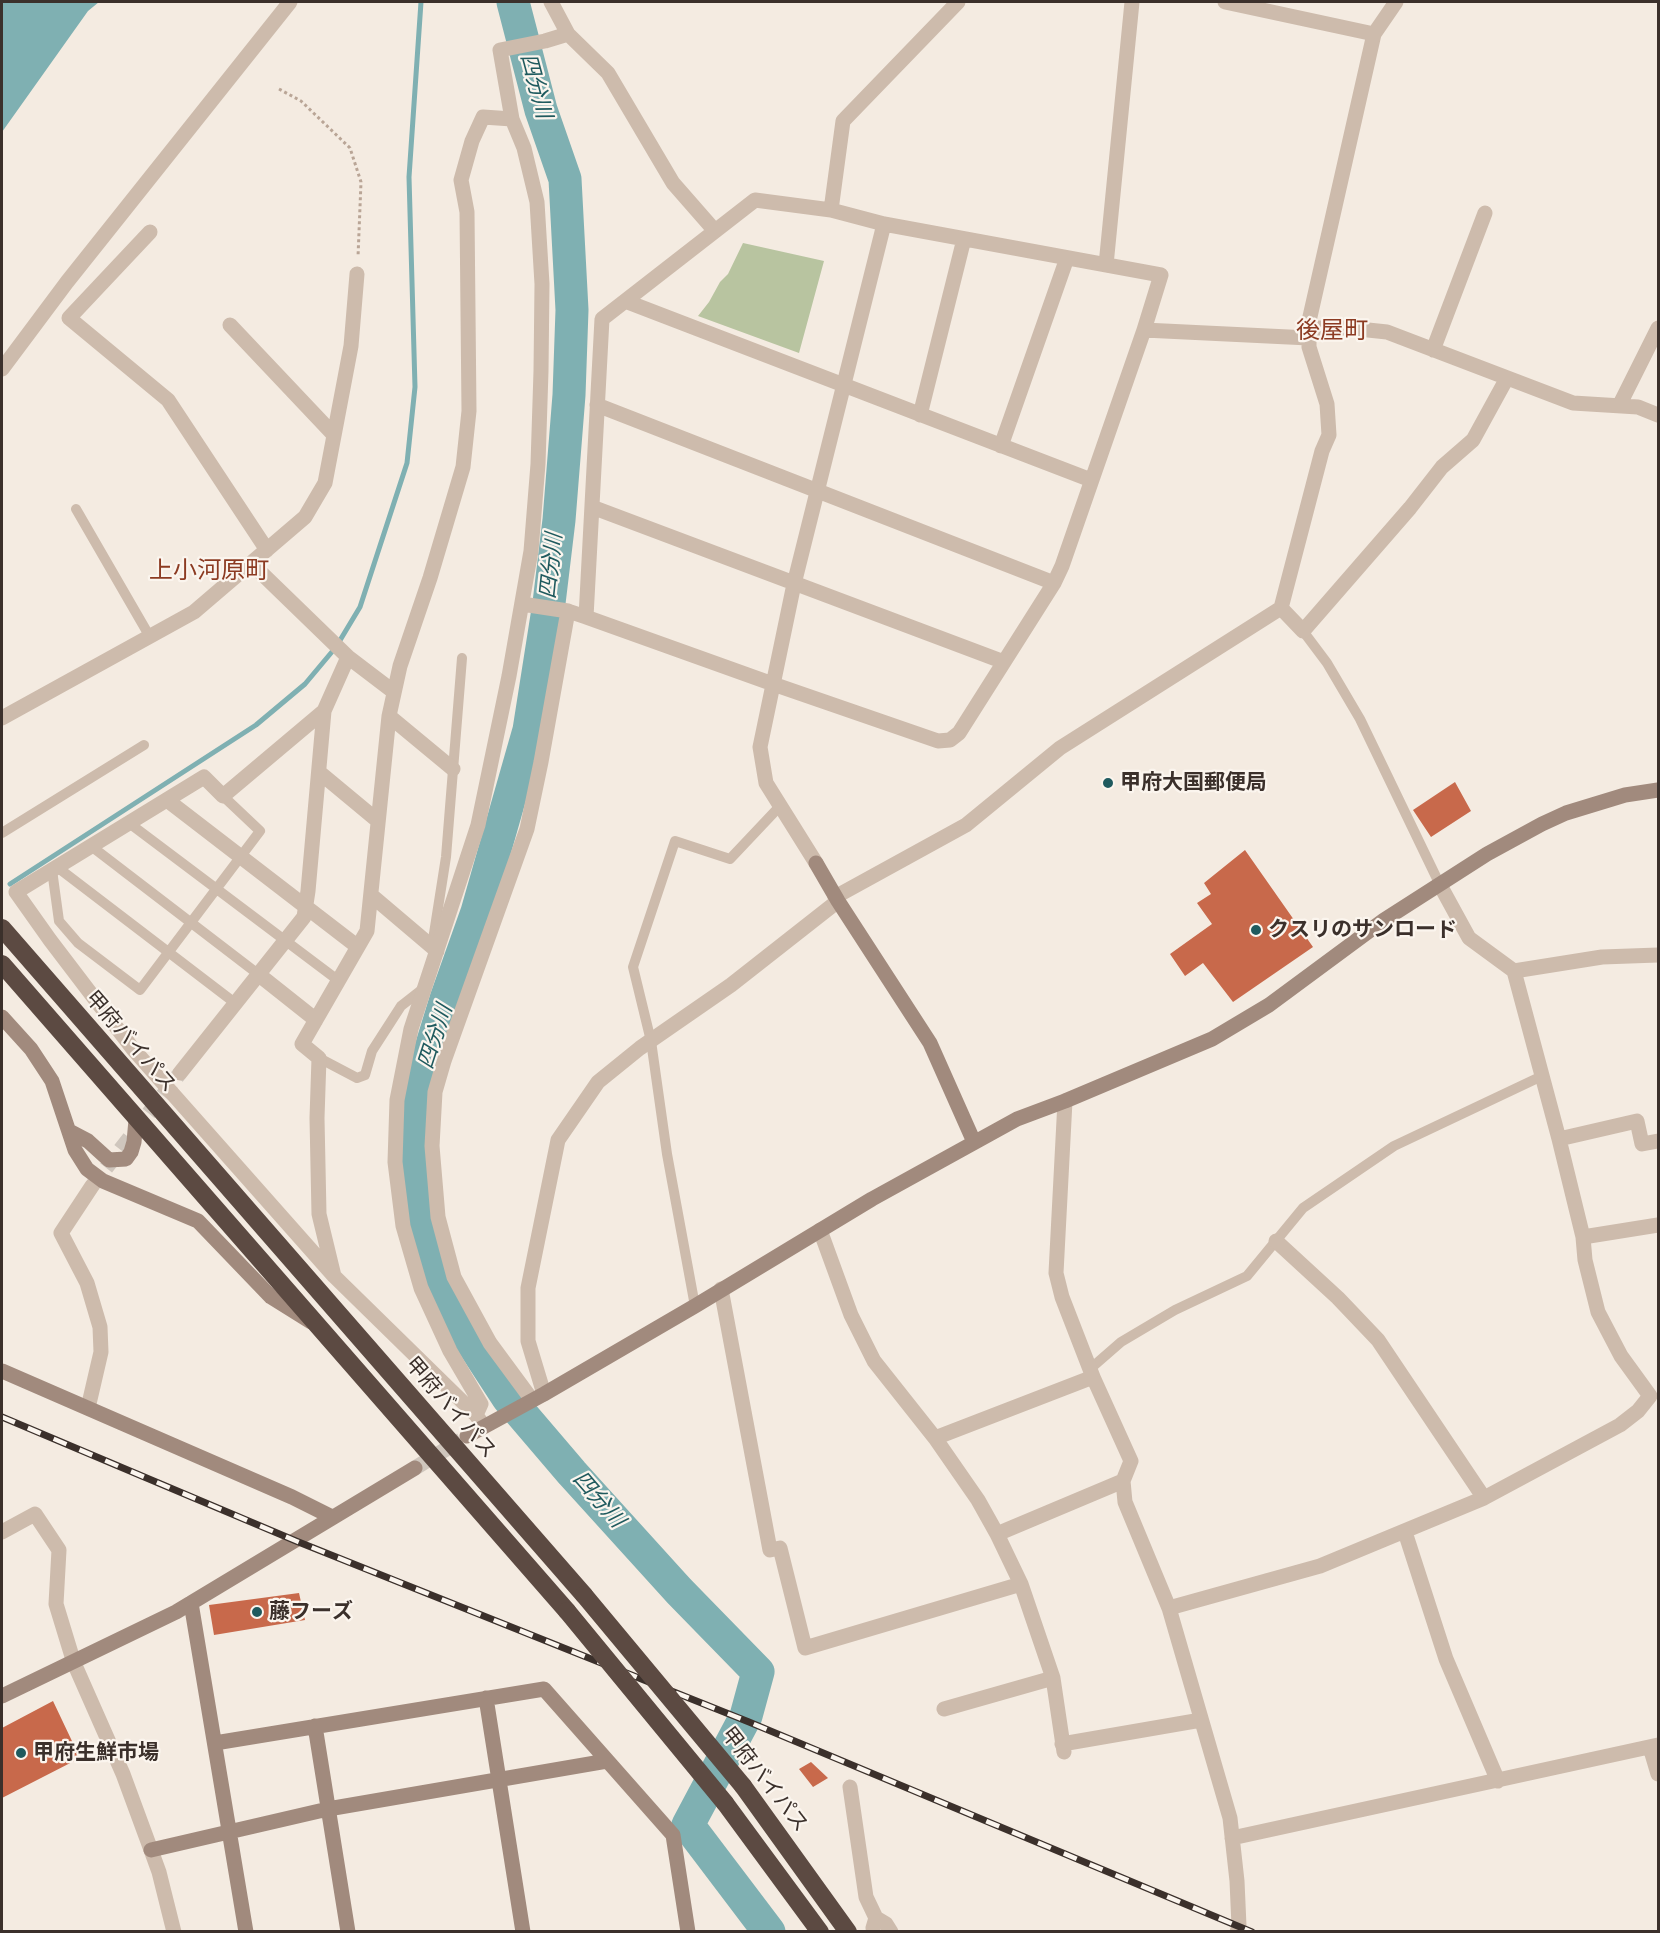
<!DOCTYPE html>
<meta charset="utf-8">
<style>
body{margin:0}
#map{position:relative;width:1660px;height:1933px;overflow:hidden;background:#f4ebe1;font-family:"Archivo Narrow",sans-serif}
canvas{display:block}
.frame{position:absolute;inset:0;border:3px solid #3b302b;pointer-events:none}
</style>
<div id="map">
<canvas width="1660" height="1933"></canvas>
<div class="frame"></div>
</div>
<script>
const g = document.querySelector('canvas').getContext('2d');
g.lineJoin = 'round';
function paint(path, color) {
  g.fillStyle = color;
  g.fill(path, 'evenodd');
}
function shape(rows) {
  const path = new Path2D();
  for (const r of rows) {
    path.moveTo(r[0], r[1]);
    for (let i = 2; i < r.length; i += 2) path.lineTo(r[i], r[i + 1]);
  }
  return path;
}
function strokePath(path, color, width, dash) {
  g.strokeStyle = color;
  g.lineWidth = width;
  g.lineCap = dash ? 'butt' : 'round';
  g.setLineDash(dash || []);
  g.stroke(path);
}
function drawText(font, color, halo, rows, align = 'center') {
  g.font = font + ' "Archivo Narrow","Noto Sans JP",sans-serif';
  g.lineWidth = 4.5;
  g.setLineDash([]);
  g.textBaseline = 'middle';
  g.strokeStyle = halo;
  g.fillStyle = color;
  for (const [text, x, y, turn = 0] of rows) {
    g.save();
    g.translate(x, y);
    g.rotate((+turn || 0) * Math.PI / 180);
    g.textAlign = isNaN(turn) ? turn : align;
    if (halo) g.strokeText(text, 0, 0);
    g.fillText(text, 0, 0);
    g.restore();
  }
}
paint(shape([
 [743,243,824,261,799,353,698,316,709,302,720,282,728,274]
]), '#b8c4a0');
paint(shape([
 [2,2,99,2,88,11,2,132]
]), '#7fb0b2');
strokePath(shape([
 [10,884,256,725,305,684,336,647,360,607,407,463,415,387,409,177,421,2]
]), '#7fb0b2', 5);
strokePath(shape([
 [513,2,541,110,565,179,572,310,569,395,559,520,549,603,529,730,477,912,446,999,422,1077,414,1147,422,1212,435,1270,467,1335,508,1398,572,1473,679,1591,758,1672,746,1716,688,1825,769,1932]
]), '#7fb0b2', 33);
paint(shape([
 [1455,782,1471,811,1431,837,1413,810],
 [1245,850,1313,947,1233,1002,1203,963,1185,976,1170,954,1212,924,1197,903,1211,894,1204,883],
 [299,1593,305,1620,214,1635,209,1605],
 [53,1701,80,1758,2,1798,2,1728],
 [811,1762,828,1778,813,1787,799,1769]
]), '#c8694b');
strokePath(shape([
 [92,1186,180,1073]
]), '#cfc6bd', 15, [15, 8]);
strokePath(shape([
 [415,1468,461,1440]
]), '#cfc6bd', 15, [15, 8]);
strokePath(shape([
 [279,89,301,101,350,148,361,182,358,257]
]), '#b9a596', 3, [3, 3]);
strokePath(shape([
 [76,509,150,637],
 [1303,631,1327,663,1360,719,1440,885],
 [129,823,339,981],
 [2,833,144,745],
 [91,846,258,974],
 [57,867,235,1003],
 [52,870,59,921,78,943,140,990,260,831,223,796],
 [432,946,446,857,462,658],
 [319,1058,357,1078,365,1075,372,1051,401,1006,424,988],
 [695,1306,667,1154,651,1041,633,967,675,841,730,859,781,805],
 [1090,1369,1121,1342,1175,1310,1247,1276,1303,1208,1394,1146,1542,1076]
]), '#cdbbac', 10);
strokePath(shape([
 [1225,2,1374,34],
 [568,34,608,73,673,183,715,231],
 [831,210,843,121,958,2],
 [150,232,69,318,168,400,267,550],
 [1106,265,1132,2],
 [625,301,1091,480],
 [230,325,334,435],
 [1309,328,1349,328,1387,332,1573,403,1638,407,1658,415],
 [1144,330,1309,338],
 [1433,350,1485,213],
 [2,369,67,282,290,2],
 [597,405,1054,583],
 [1619,406,1658,328],
 [920,415,964,239],
 [1001,446,1067,258],
 [592,507,1004,662],
 [522,604,568,611,586,617,773,684,938,741,950,740,959,733,1054,583,1062,566,1144,330,1161,275,884,224,831,210,755,200,602,319,586,617],
 [1281,608,1303,631,1410,508,1442,467,1473,440,1507,378],
 [348,657,394,692],
 [324,711,223,796,204,777,16,892,50,940,133,1049,334,1276,476,1415,481,1422],
 [389,716,453,769],
 [2,718,194,612,305,517,325,483,351,346,357,274],
 [319,772,378,821],
 [167,800,358,947],
 [816,863,766,783,760,747,794,584,884,224],
 [371,895,437,951],
 [835,897,966,825,1060,748,1281,608,1322,451,1329,435,1327,404,1309,347,1309,321,1374,34,1396,2],
 [1514,971,1602,957,1658,955],
 [258,974,316,1020],
 [180,1073,304,917,308,891,324,711,348,657,251,563],
 [1065,1101,1056,1273,1062,1297,1093,1377,1131,1461,1123,1481,1125,1502,1169,1608,1230,1818,1237,1881,1239,1926,1237,1932],
 [1559,1139,1637,1121,1642,1144,1658,1141],
 [820,1230,851,1315,874,1361,935,1438,978,1500,997,1534,1021,1584,1053,1678,1064,1752],
 [1583,1237,1658,1225],
 [1276,1241,1338,1298,1378,1340,1484,1498],
 [334,1276,319,1214,317,1118,319,1058,302,1044,367,931,389,716,400,666,430,578,463,467,469,411,467,212,461,180,472,141,483,117,512,119],
 [721,1289,770,1550,780,1548,805,1648,1021,1584],
 [544,1394,528,1341,528,1288,558,1140,598,1082,640,1048,731,985,838,901],
 [532,1400,490,1343,454,1277,438,1217,432,1146,435,1092,444,1061,527,829,541,762,568,611],
 [88,1408,101,1352,100,1327,87,1283,61,1233,92,1186],
 [476,1415,481,1404,450,1351,421,1288,403,1226,395,1162,397,1100,411,1029,478,825,509,676,531,551,538,464,541,371,542,284,537,202,524,148,512,119,500,50,545,41,568,34,551,2],
 [935,1438,1093,1377],
 [2,1532,35,1514,59,1550,56,1604,74,1663,123,1774,151,1850,159,1872,174,1932],
 [1405,1532,1446,1659,1498,1781],
 [997,1534,1123,1481],
 [1169,1608,1320,1566,1484,1498,1620,1425,1638,1411,1650,1396,1621,1356,1598,1312,1585,1260,1583,1237,1559,1139,1514,971,1469,938,1440,885],
 [944,1709,1053,1678],
 [1062,1744,1201,1720],
 [1650,1747,1658,1774],
 [850,1787,866,1897,876,1918,873,1928],
 [1232,1838,1658,1745],
 [876,1918,886,1924,891,1932]
]), '#cdbbac', 15);
strokePath(shape([
 [816,863,838,901,930,1043,974,1142],
 [2,1017,31,1049,52,1081,75,1150,87,1169,103,1181,198,1221,271,1297,311,1322],
 [69,1131,88,1141,109,1160,126,1159,131,1152,134,1142,136,1120],
 [2,1371,292,1497,332,1517],
 [467,1436,544,1394,695,1306,872,1199,1017,1119,1065,1101,1212,1039,1269,1005,1384,920,1487,854,1542,824,1566,813,1625,795,1658,790],
 [191,1603,246,1932],
 [2,1696,176,1612,415,1468],
 [486,1698,523,1932],
 [315,1726,348,1932],
 [215,1743,544,1689,673,1835,688,1932],
 [151,1850,328,1809,607,1761]
]), '#a18a7d', 15);
strokePath(shape([
 [2,928,584,1595],
 [2,964,567,1611],
 [743,1786,848,1932],
 [725,1803,820,1932]
]), '#5c4a42', 18);
const rail = shape([
 [2,1417,296,1541,749,1722,1252,1932]
]);
strokePath(rail, '#3b302b', 7);
strokePath(rail, '#fbf5ee', 4.5, [14]);
strokePath(shape([
 [584,1595,743,1786],
 [567,1611,725,1803]
]), '#5c4a42', 18);
for (const [x, y, r, color] of [
 [1108,783,6,"#1f5a5e"],
 [1256,930,6,"#1f5a5e"],
 [257,1612,6,"#1f5a5e"],
 [21,1753,6,"#1f5a5e"]
]) {
  const dot = new Path2D();
  dot.arc(x, y, r, 0, 2 * Math.PI);
  g.fillStyle = color;
  g.fill(dot);
  strokePath(dot, '#fbf5ee', 2);
}
drawText('bold 21px', '#3b302b', '#fbf5ee', [
 ["甲府大国郵便局",1120,783],
 ["クスリのサンロード",1268,930],
 ["藤フーズ",269,1612],
 ["甲府生鮮市場",33,1753]
], 'left');
drawText('21px', '#3b302b', '#fbf5ee', [
 ["甲府バイパス",130,1042,49],
 ["甲府バイパス",450,1408,49],
 ["甲府バイパス",764,1780,52]
]);
drawText('italic 22px', '#1f5a5e', '#fbf5ee', [
 ["四分川",535,86,75],
 ["四分川",552,566,-84],
 ["四分川",436,1037,-72],
 ["四分川",598,1500,49]
]);
drawText('24px', '#8c3b22', '#fbf5ee', [
 ["後屋町",1332,332],
 ["上小河原町",209,572]
]);
</script>
